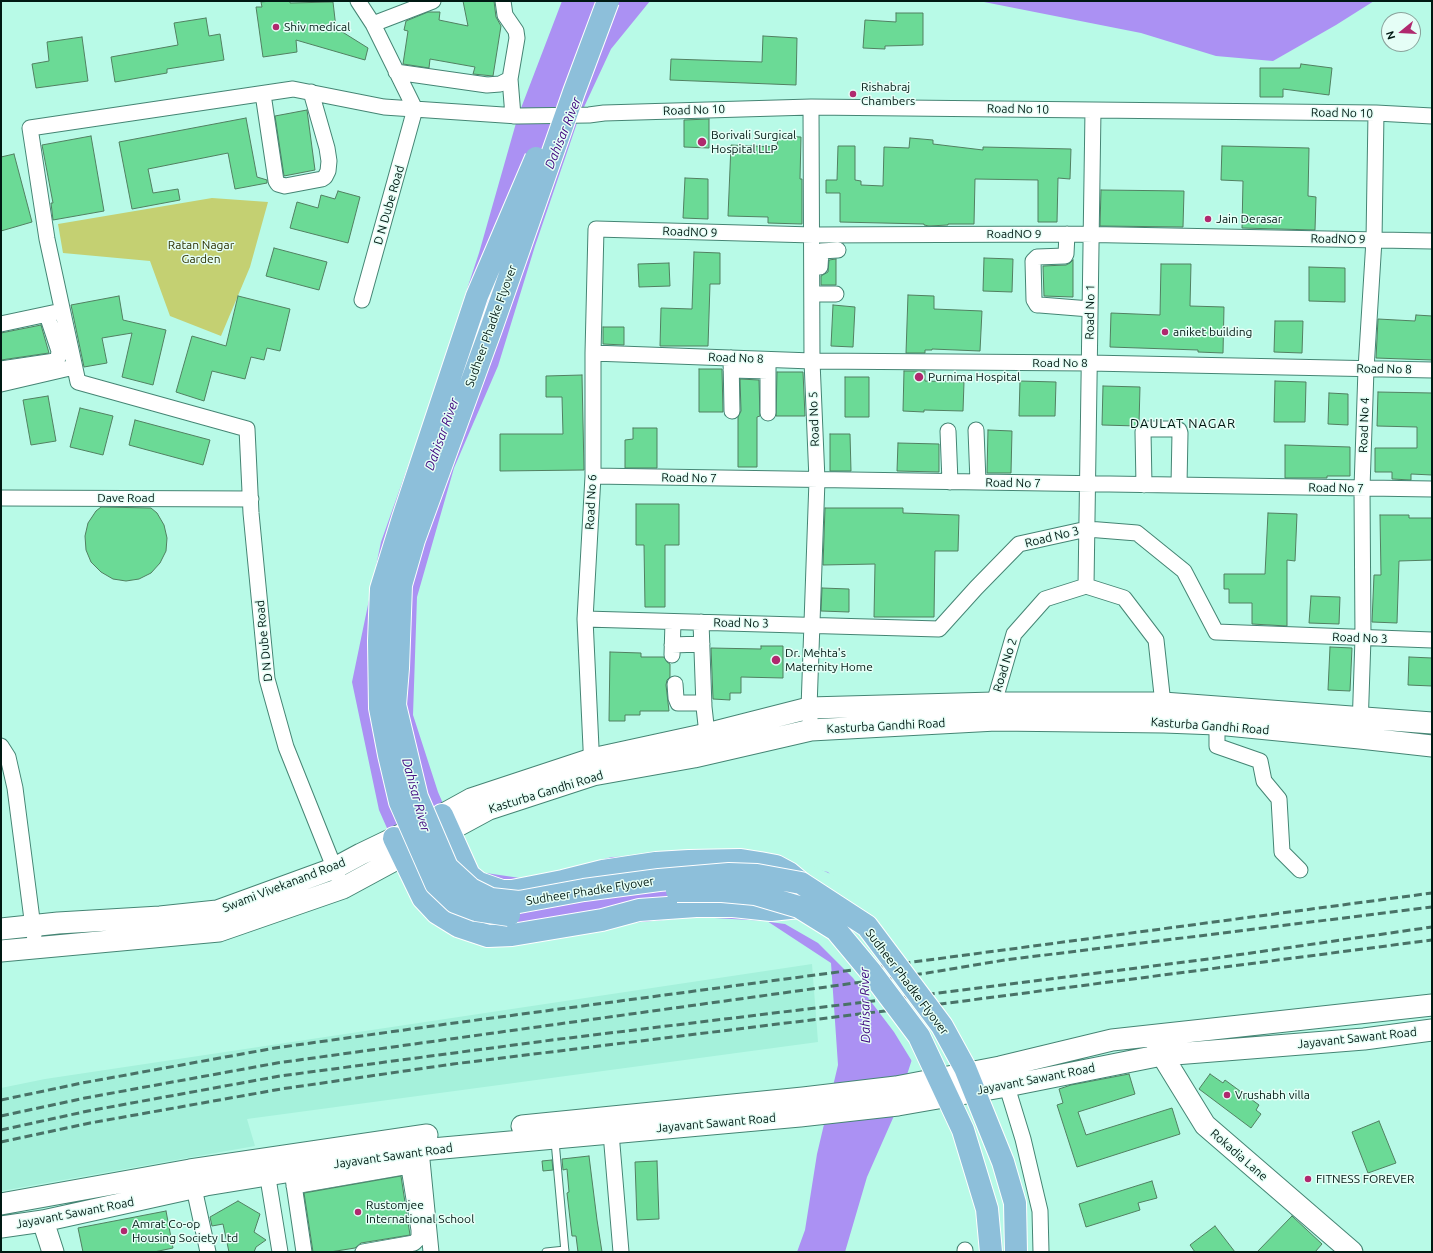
<!DOCTYPE html>
<style>
body{margin:0}
#map{position:relative;width:1433px;height:1253px;overflow:hidden;background:#b8fae7;font-family:Ubuntu,sans-serif}
canvas{display:block}
.frame{position:absolute;inset:0;border:2px solid #001913;pointer-events:none}
.north{position:absolute;left:1381px;top:12px;width:40px;height:40px;box-sizing:border-box;background:#e5fef6;border:1px solid #89a29b;border-radius:50%;rotate:252deg;font-size:11px;font-weight:700;line-height:16px;text-align:center;color:#001913}
.north::after{content:'';display:block;margin:auto;width:14px;height:18px;background:#b0296e;clip-path:polygon(50% 0,100% 100%,50% 72%,0 100%)}
</style>
<div id="map">
<canvas width="1433" height="1253"></canvas>
<div class="frame"></div>
<div class="north">N</div>
</div>
<script>
const g = document.querySelector('canvas').getContext('2d');
g.lineJoin = 'round';
function paint(path, color) {
  g.fillStyle = color;
  g.fill(path, 'evenodd');
}
function shape(rows) {
  const path = new Path2D();
  for (const r of rows) {
    path.moveTo(r[0], r[1]);
    for (let i = 2; i < r.length; i += 2) path.lineTo(r[i], r[i + 1]);
  }
  return path;
}
function strokePath(path, color, width, dash) {
  g.strokeStyle = color;
  g.lineWidth = width;
  g.lineCap = dash ? 'butt' : 'round';
  g.setLineDash(dash || []);
  g.stroke(path);
}
function drawText(font, color, halo, rows, align = 'center') {
  g.font = font + ' Ubuntu,sans-serif';
  g.lineWidth = 3;
  g.setLineDash([]);
  g.textBaseline = 'middle';
  g.strokeStyle = halo;
  g.fillStyle = color;
  for (const [text, x, y, turn = 0] of rows) {
    g.save();
    g.translate(x, y);
    g.rotate((+turn || 0) * Math.PI / 180);
    g.textAlign = isNaN(turn) ? turn : align;
    if (halo) g.strokeText(text, 0, 0);
    g.fillText(text, 0, 0);
    g.restore();
  }
}
paint(shape([
 [812,964,818,1042,247,1119,255,1146,1,1191,1,1088,45,1079]
]), '#a5f1db');
paint(shape([
 [212,198,268,202,250,267,221,336,170,316,150,261,63,253,58,224]
]), '#c4d072');
paint(shape([
 [562,1,650,1,611,49,578,120,535,246,498,366,454,468,417,597,413,715,438,792,472,871,527,879,612,857,740,853,828,872,896,950,915,1050,893,1118,867,1177,845,1252,797,1252,805,1230,817,1154,838,1065,831,963,767,921,697,917,608,925,504,945,434,925,412,885,379,810,352,682,381,542,414,449,479,253,518,116],
 [979,1,1374,1,1336,25,1273,61,1216,56,1141,33]
]), '#ab91f3');
paint(shape([
 [746,852,813,866,835,876,897,949,917,1050,913,1063,894,1032,853,978,818,943,785,924,739,918]
]), '#b8fae7');
const building = shape([
 [271,1,290,1,290,3,333,2,336,28,368,48,365,60,296,40,297,52,263,57,256,7,262,7,261,2,271,1],
 [463,1,494,1,496,17,501,26,493,76,473,74,475,67,430,59,429,68,403,64,408,31,404,30,406,21,428,12,440,12,439,20,468,26,463,1],
 [896,13,923,13,923,45,885,46,885,49,863,48,865,20,896,22,896,13],
 [206,18,209,36,220,34,224,60,167,69,167,73,115,82,111,57,178,45,174,23,206,18],
 [763,36,797,38,796,85,670,80,671,59,762,62,763,36],
 [82,37,88,81,36,88,32,64,49,61,47,42,82,37],
 [1301,64,1332,68,1329,95,1283,89,1283,97,1260,97,1260,68,1300,68,1301,64],
 [307,110,315,170,284,176,275,116,307,110],
 [246,118,257,177,267,180,267,183,235,189,228,153,148,169,153,193,178,189,180,200,132,209,119,142,246,118],
 [709,119,709,148,684,147,684,120,709,119],
 [91,136,104,211,53,220,51,203,53,203,42,145,91,136],
 [778,136,801,137,800,179,802,179,802,224,768,223,768,217,728,216,731,145,777,147,778,136],
 [910,138,933,140,933,144,983,150,983,147,1071,149,1070,179,1058,178,1057,222,1038,222,1038,180,975,179,974,224,948,224,948,225,929,226,924,225,924,224,840,222,840,193,826,193,826,180,837,180,838,146,855,146,855,180,861,181,861,185,883,186,884,147,909,148,910,138],
 [1222,146,1309,148,1308,196,1316,197,1315,230,1242,228,1243,181,1221,180,1222,146],
 [14,154,32,222,1,231,1,157,14,154],
 [685,178,708,179,708,219,683,218,685,178],
 [1101,190,1184,191,1183,227,1100,226,1101,190],
 [338,191,360,197,348,243,290,228,297,202,318,208,321,195,335,199,338,191],
 [274,248,327,262,319,290,266,276,274,248],
 [694,252,720,253,720,284,710,284,708,346,660,346,661,308,692,309,694,252],
 [984,258,1013,259,1012,292,983,291,984,258],
 [836,259,836,285,821,285,821,276,828,272,829,260,836,259],
 [1073,260,1073,297,1044,296,1043,266,1066,265,1070,263,1073,260],
 [669,263,670,286,639,287,638,264,669,263],
 [1161,264,1191,264,1190,306,1224,307,1223,353,1198,352,1198,350,1110,347,1111,313,1160,315,1161,264],
 [1309,267,1345,268,1345,302,1309,301,1309,267],
 [908,295,934,296,934,309,982,311,980,351,932,349,932,350,925,350,925,353,906,353,908,295],
 [119,296,123,320,166,330,153,385,122,377,132,333,102,338,107,363,84,367,71,305,119,296],
 [238,296,290,309,280,351,267,348,264,360,251,357,245,379,212,371,204,401,176,392,192,336,226,346,238,296],
 [833,305,855,307,853,347,831,346,833,305],
 [1416,315,1432,316,1432,360,1376,358,1378,319,1415,321,1416,315],
 [1275,321,1303,321,1302,353,1274,352,1275,321],
 [41,325,49,353,1,360,1,333,41,325],
 [603,327,624,327,624,345,603,344,603,327],
 [699,369,722,369,723,412,699,412,699,369],
 [904,371,925,371,925,381,964,382,963,411,924,410,924,412,903,411,904,371],
 [777,372,803,372,805,416,776,416,777,372],
 [582,375,584,470,500,471,500,434,563,434,562,397,546,397,546,376,582,375],
 [845,377,869,377,869,417,845,417,845,377],
 [740,379,759,380,760,416,757,417,757,467,738,467,738,417,741,411,740,379],
 [1020,381,1056,382,1055,416,1019,416,1020,381],
 [1275,381,1306,382,1305,422,1274,422,1275,381],
 [1103,386,1140,387,1139,424,1137,426,1102,425,1103,386],
 [1378,392,1432,393,1432,475,1411,474,1411,480,1392,479,1392,472,1375,472,1375,448,1417,448,1417,427,1377,426,1378,392],
 [1329,393,1348,394,1348,425,1328,424,1329,393],
 [48,396,56,441,31,445,23,400,48,396],
 [80,408,113,416,103,455,70,447,80,408],
 [135,420,210,440,203,465,129,445,135,420],
 [633,428,657,428,657,468,625,468,625,440,633,439,633,428],
 [988,430,1012,431,1011,473,987,473,988,430],
 [830,434,850,434,851,471,830,471,830,434],
 [898,443,939,444,939,472,897,471,898,443],
 [1285,445,1350,447,1350,476,1327,476,1327,478,1285,478,1285,445],
 [636,504,679,504,679,545,665,545,665,607,645,607,644,545,636,545,636,504],
 [101,507,151,508,157,513,164,525,167,538,166,551,160,563,151,573,139,579,126,581,113,579,101,572,91,562,86,550,85,536,88,523,96,511,101,507],
 [825,508,903,508,903,513,959,515,958,551,935,551,934,617,874,617,875,564,823,565,825,508],
 [1268,513,1297,514,1295,561,1287,560,1287,626,1252,624,1252,603,1229,603,1229,589,1224,589,1224,574,1265,574,1268,513],
 [1380,515,1409,515,1409,518,1432,518,1432,560,1399,561,1397,623,1372,622,1374,575,1381,575,1380,515],
 [822,588,849,589,849,612,821,611,822,588],
 [1311,596,1340,597,1339,624,1309,623,1311,596],
 [761,646,783,646,783,678,741,677,741,693,730,693,730,700,713,699,711,648,761,649,761,646],
 [1330,647,1352,648,1350,691,1328,690,1330,647],
 [610,652,641,653,641,657,664,657,667,662,670,664,670,677,667,680,666,685,669,711,640,711,640,715,625,715,625,721,609,721,610,652],
 [1409,657,1432,658,1432,686,1408,685,1409,657],
 [1129,1074,1135,1094,1078,1112,1086,1135,1172,1108,1180,1134,1077,1167,1057,1105,1063,1103,1059,1089,1071,1085,1129,1074],
 [1210,1074,1223,1083,1225,1080,1259,1105,1256,1110,1261,1114,1251,1128,1199,1089,1210,1074],
 [1379,1121,1396,1163,1368,1173,1352,1132,1379,1121],
 [589,1156,597,1220,602,1252,578,1252,576,1236,572,1236,567,1193,569,1192,567,1169,563,1170,562,1159,589,1156],
 [552,1160,553,1170,543,1171,542,1161,552,1160],
 [657,1161,659,1219,637,1220,635,1162,657,1161],
 [401,1176,410,1235,361,1243,355,1248,330,1252,313,1252,304,1193,401,1176],
 [1152,1181,1157,1198,1138,1203,1140,1210,1086,1227,1079,1204,1152,1181],
 [238,1201,260,1214,254,1232,266,1240,256,1247,254,1252,229,1252,223,1224,212,1226,210,1217,238,1201],
 [166,1211,173,1248,154,1252,83,1252,78,1228,166,1211],
 [1292,1216,1322,1244,1315,1252,1257,1252,1292,1216],
 [1215,1226,1235,1252,1195,1252,1190,1245,1215,1226]
]);
paint(building, '#6bda96');
strokePath(building, '#518061', 1);
const lane = shape([
 [555,1141,565,1252],
 [546,1252,565,1250]
]);
const street = shape([
 [358,1,373,24,415,109,362,300],
 [373,24,433,1],
 [396,72,487,85,500,84,510,79,517,38,516,31,505,15,503,1],
 [510,79,513,116],
 [263,94,276,181,278,184,285,186,322,179,325,177,328,171,329,161,327,148,311,92],
 [1067,234,1066,254,1065,256,1037,257,1033,261,1034,300,1037,305,1040,305,1090,309],
 [820,267,821,251,838,250],
 [812,294,836,294],
 [1,324,57,312],
 [593,353,812,361,1089,363,1432,370],
 [731,358,732,411],
 [1,369,55,361,58,358,59,351,47,315],
 [731,370,768,371],
 [1,384,74,367],
 [768,413,768,360],
 [976,430,978,482],
 [948,431,950,482],
 [593,476,1432,489],
 [1144,485,1143,432,1148,429,1176,429,1179,430,1180,433,1179,485],
 [1,498,251,499],
 [1086,586,1093,110],
 [585,619,939,629,976,588,1019,544,1087,529,1137,533,1184,571,1216,632,1432,640],
 [701,622,704,707,707,734],
 [672,645,702,644],
 [672,655,673,622],
 [675,684,676,698,678,703,704,703],
 [995,712,994,703,1014,634,1045,599,1086,586,1124,598,1156,640,1164,713],
 [1217,724,1217,746,1260,761,1264,781,1279,799,1282,852,1300,870],
 [1360,728,1363,638,1362,488,1366,369,1374,240,1376,113],
 [811,730,809,708,817,480,812,361,811,107],
 [1,746,8,757,15,788,34,935],
 [592,769,585,619,593,476,593,353,596,229,813,235,1067,234,1432,241],
 [338,877,286,747,267,679,251,513,247,429,78,382,47,239,30,128,293,89,384,107,518,116,589,115,604,113,811,107,1376,113,1432,116],
 [1004,1077,1023,1139,1040,1211,1041,1252],
 [611,1133,621,1252],
 [421,1150,431,1252],
 [266,1166,280,1252],
 [293,1178,304,1252],
 [192,1179,208,1252],
 [294,1186,409,1166],
 [363,1252,414,1243,419,1238,419,1230,405,1143],
 [965,1252,965,1250]
]);
const secondary = shape([
 [1,929,58,923,160,917,217,911,335,868,361,854,442,815,471,799,592,759,707,734,809,708,994,703,1163,703,1432,723],
 [1,951,219,931,343,888,489,809,593,775,694,757,811,730,996,720,1164,722,1217,724,1360,738,1432,746],
 [1157,1044,1162,1055,1205,1125,1352,1252],
 [522,1126,803,1098,896,1087,1000,1067,1112,1040,1432,1005],
 [1,1204,190,1170,427,1135],
 [43,1221,53,1252],
 [1,1227,43,1221,206,1185,421,1150,800,1116,898,1105,1007,1086,1162,1055,1364,1039,1432,1030]
]);
const primary = shape([
 [442,815,469,875,479,883,502,891,512,891,563,881,603,871,656,863,689,861,741,860,760,863,776,866,789,873,801,883],
 [394,838,423,898,437,913,458,926,488,936,512,935,602,920,639,910,696,906,733,906,771,910,799,907]
]);
strokePath(lane, '#458574', 9);
strokePath(street, '#458574', 17);
strokePath(secondary, '#458574', 23);
strokePath(primary, '#fff', 24);
strokePath(lane, '#fff', 7);
strokePath(street, '#fff', 15);
strokePath(secondary, '#fff', 21);
strokePath(primary, '#8dbfda', 22);
strokePath(shape([
 [1,1100,82,1083,275,1048,447,1024,1432,893],
 [1,1116,85,1098,277,1063,927,973,1005,960,1432,907],
 [1,1130,88,1111,280,1076,552,1040,931,994,1209,959,1432,927],
 [1,1142,90,1123,281,1089,453,1064,933,1005,1432,940]
]), '#497267', 3, [8, 4]);
const primaryBridge = shape([
 [608,1,574,92,491,329,414,540,401,585,398,668,395,705,417,797,447,867,471,889,491,899,519,902,584,890,659,880,729,874,757,875,801,883,867,926,942,1026,965,1068,1003,1162,1015,1203,1016,1252],
 [677,891,722,891,755,894,799,907,836,930,871,972,919,1036,963,1130,987,1209,991,1252],
 [509,915,476,910,455,902,436,884,400,802,389,755,380,708,379,641,381,589,403,518,477,296,536,158]
]);
strokePath(primaryBridge, '#fff', 24, []);
strokePath(primaryBridge, '#8dbfda', 22);
for (const [x, y, r, color] of [
 [276,27,4,"#b0296e"],
 [853,94,4,"#b0296e"],
 [702,142,5,"#b0296e"],
 [1208,219,4,"#b0296e"],
 [1165,332,4,"#b0296e"],
 [919,377,5,"#b0296e"],
 [776,660,5,"#b0296e"],
 [1227,1095,4,"#b0296e"],
 [1308,1179,4,"#b0296e"],
 [358,1212,4,"#b0296e"],
 [124,1231,4,"#b0296e"]
]) {
  const dot = new Path2D();
  dot.arc(x, y, r, 0, 2 * Math.PI);
  g.fillStyle = color;
  g.fill(dot);
  strokePath(dot, '#e5fef6', 1.5);
}
drawText('12px', '#001913', '#e5fef6', [
 ["Shiv medical",284,27],
 ["Rishabraj",861,87],
 ["Chambers",861,101],
 ["Borivali Surgical",711,135],
 ["Hospital LLP",711,149],
 ["Jain Derasar",1216,219],
 ["aniket building",1173,332],
 ["Purnima Hospital",928,377],
 ["Dr. Mehta's",785,653],
 ["Maternity Home",785,667],
 ["Vrushabh villa",1235,1095],
 ["FITNESS FOREVER",1316,1179],
 ["Rustomjee",366,1205],
 ["International School",366,1219],
 ["Amrat Co-op",132,1224],
 ["Housing Society Ltd",132,1238]
], 'left');
drawText('12px', '#001913', '#e5fef6', [
 ["Road No 10",1018,109,1],
 ["Road No 10",694,110,-2],
 ["Road No 10",1342,113,1],
 ["D N Dube Road",389,205,-74],
 ["RoadNO 9",690,232,2],
 ["RoadNO 9",1014,234],
 ["RoadNO 9",1338,239,1],
 ["Road No 1",1090,312,-89],
 ["Sudheer Phadke Flyover",491,326,-70],
 ["Road No 8",736,358,2],
 ["Road No 8",1060,363],
 ["Road No 8",1384,369,1],
 ["Road No 5",814,419,-92],
 ["Road No 4",1364,425,-88],
 ["Road No 7",689,478,1],
 ["Road No 7",1013,483,1],
 ["Road No 7",1336,488,1],
 ["Dave Road",126,498],
 ["Road No 6",591,502,-87],
 ["Road No 3",1052,537,-14],
 ["Road No 3",741,623,1],
 ["Road No 3",1360,638,2],
 ["D N Dube Road",264,641,-96],
 ["Road No 2",1005,665,-73],
 ["Kasturba Gandhi Road",886,726,-3],
 ["Kasturba Gandhi Road",1210,726,4],
 ["Kasturba Gandhi Road",546,792,-17],
 ["Swami Vivekanand Road",284,885,-21],
 ["Sudheer Phadke Flyover",590,891,-9],
 ["Sudheer Phadke Flyover",907,982,53],
 ["Jayavant Sawant Road",1357,1038,-6],
 ["Jayavant Sawant Road",1036,1079,-11],
 ["Jayavant Sawant Road",716,1123,-5],
 ["Rokadia Lane",1239,1155,41],
 ["Jayavant Sawant Road",393,1156,-8],
 ["Jayavant Sawant Road",75,1213,-11]
]);
drawText('12px', '#2d3100', '#e5fef6', [
 ["Ratan Nagar",201,245],
 ["Garden",201,259]
]);
drawText('italic 13px', '#3d037d', '#e5fef6', [
 ["Dahisar River",563,133,-68],
 ["Dahisar River",442,434,-70],
 ["Dahisar River",416,795,75],
 ["Dahisar River",865,1005,-91]
]);
g.letterSpacing = '1px';
drawText('13px', '#001913', '#e5fef6', [
 ["DAULAT NAGAR",1183,424]
]);
g.letterSpacing = '0px';
</script>
